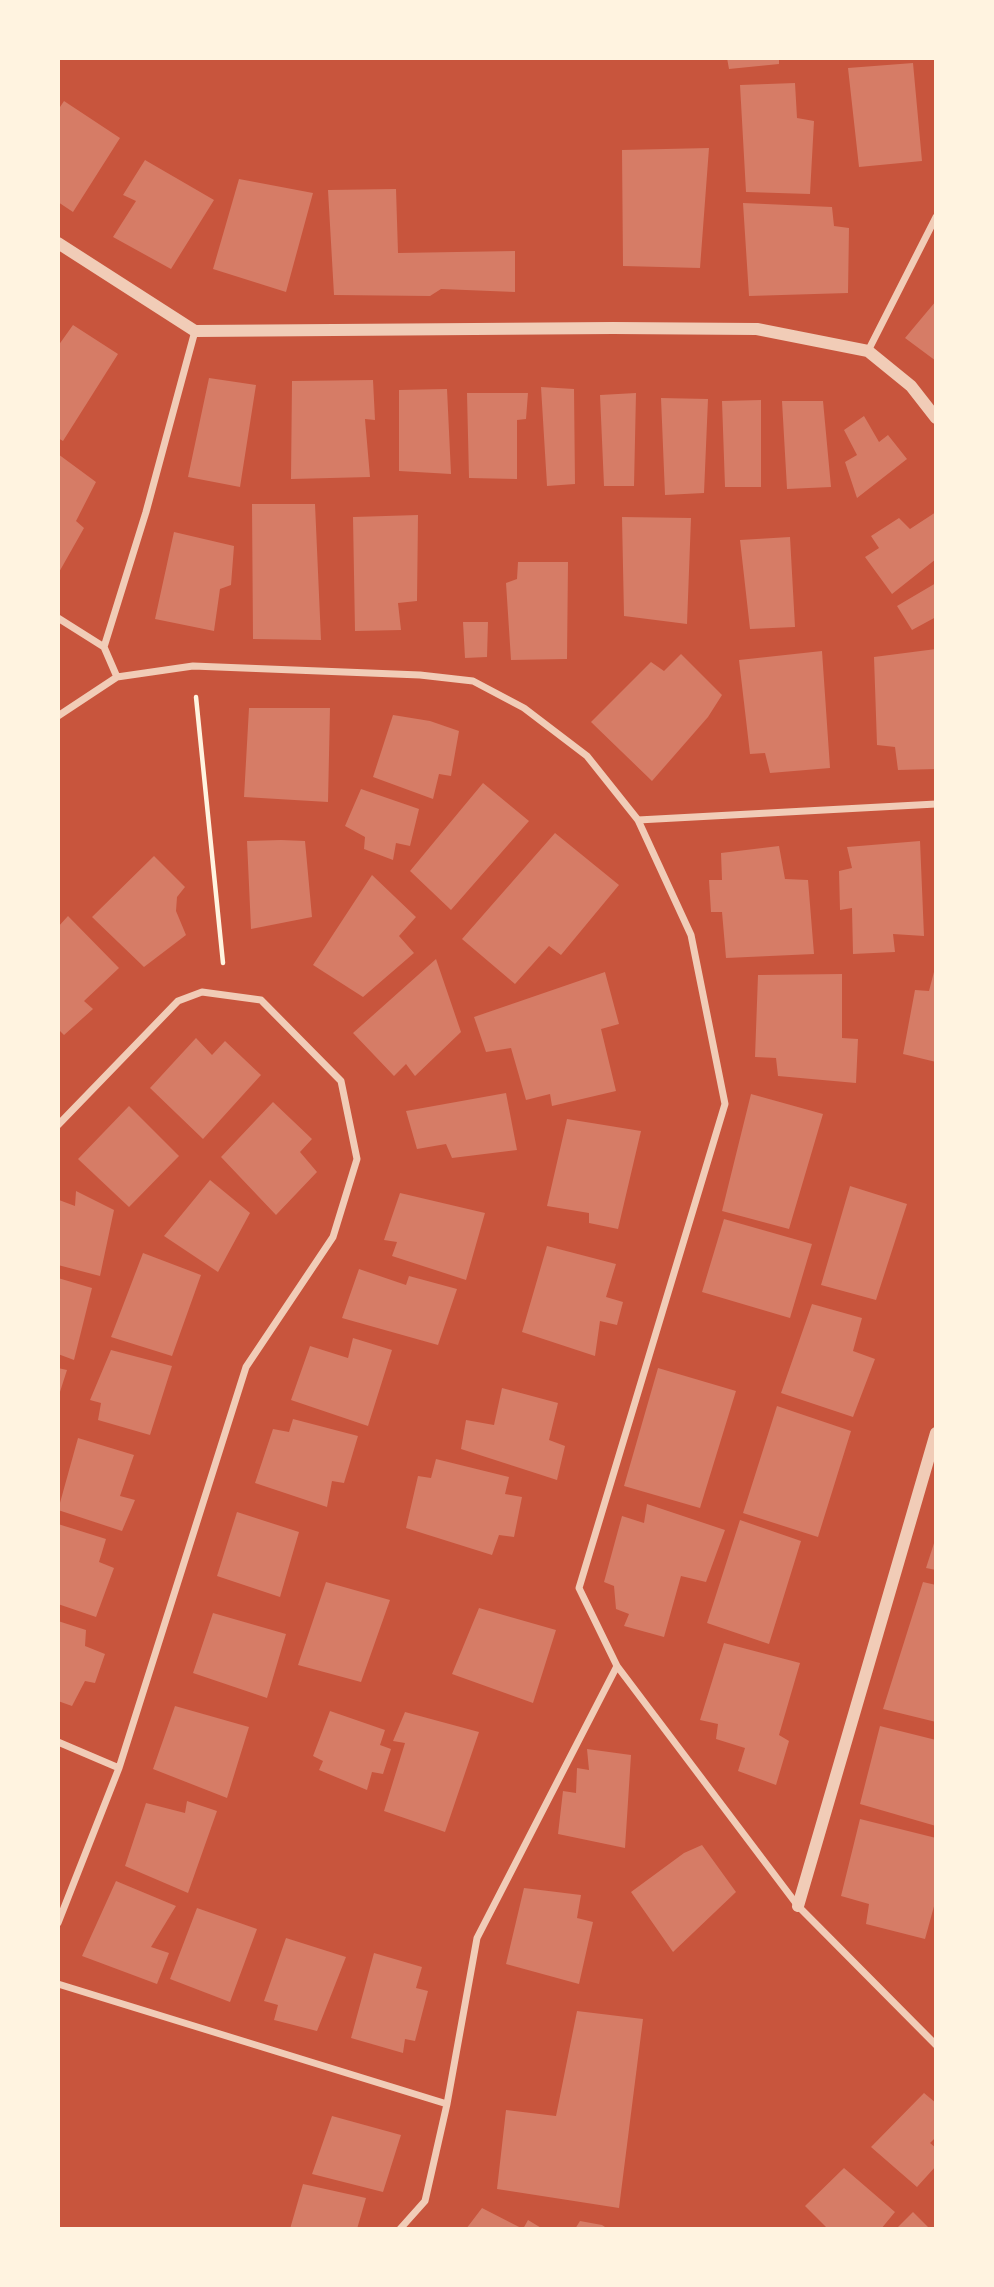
<!DOCTYPE html>
<style>
body{margin:0}
#map{position:relative;width:994px;height:2287px;overflow:hidden;background:#c8553d;font-family:"Nunito Sans",sans-serif}
canvas{display:block}
.frame{position:absolute;inset:0;border:60px solid #fff3e0;pointer-events:none}
</style>
<div id="map">
<canvas width="994" height="2287"></canvas>
<div class="frame"></div>
</div>
<script>
const g = document.querySelector('canvas').getContext('2d');
g.lineJoin = 'round';
function paint(path, color) {
  g.fillStyle = color;
  g.fill(path, 'evenodd');
}
function shape(rows) {
  const path = new Path2D();
  for (const r of rows) {
    path.moveTo(r[0], r[1]);
    for (let i = 2; i < r.length; i += 2) path.lineTo(r[i], r[i + 1]);
  }
  return path;
}
function strokePath(path, color, width, dash) {
  g.strokeStyle = color;
  g.lineWidth = width;
  g.lineCap = dash ? 'butt' : 'round';
  g.setLineDash(dash || []);
  g.stroke(path);
}
paint(shape([
 [727,58,779,58,779,64,729,69],
 [913,63,922,161,859,167,848,68],
 [795,83,797,118,814,121,810,194,746,192,740,85],
 [64,101,120,138,73,212,58,202,58,110],
 [709,148,700,268,623,266,622,150],
 [145,160,214,200,171,269,113,237,136,201,123,195],
 [239,179,313,193,286,292,213,269],
 [396,189,398,253,515,251,515,292,441,289,430,296,334,295,328,190],
 [743,203,832,207,834,226,849,228,848,293,749,296],
 [936,301,936,361,905,338],
 [73,325,118,354,63,441,58,438,58,346],
 [209,378,256,385,240,487,188,477],
 [373,380,375,420,365,419,370,477,291,479,292,381],
 [541,387,574,389,575,484,547,486],
 [447,389,451,474,399,471,399,390],
 [467,393,528,393,526,419,517,420,517,479,469,478],
 [636,393,634,486,604,486,600,395],
 [661,398,708,399,704,493,665,495],
 [761,400,761,487,725,487,722,401],
 [782,401,823,401,831,487,787,489],
 [864,416,879,442,888,435,907,459,857,498,845,462,857,455,844,430],
 [58,454,96,482,76,521,84,528,58,574],
 [252,504,315,504,321,640,253,639],
 [936,512,936,559,892,594,865,557,879,548,871,536,899,518,910,529],
 [418,515,417,601,398,603,401,630,355,631,353,517],
 [622,517,691,518,687,624,624,616],
 [174,532,234,546,231,585,220,589,214,631,155,619],
 [790,537,795,627,750,629,740,540],
 [518,562,568,562,567,659,511,660,506,583,517,579],
 [936,583,936,617,912,630,897,606],
 [463,622,488,622,487,657,465,658],
 [936,649,936,769,898,770,895,747,877,745,874,657],
 [822,651,830,768,770,773,765,753,750,754,739,660],
 [681,654,722,695,708,717,652,781,591,722,651,662,664,671],
 [249,708,330,708,328,802,244,797],
 [393,715,430,721,459,731,451,776,439,774,433,799,373,777],
 [483,783,529,821,451,910,410,871],
 [361,789,419,809,410,846,396,843,393,860,364,849,365,837,345,826],
 [555,833,619,885,561,955,549,946,515,984,462,939],
 [281,840,305,841,312,917,251,929,247,841],
 [920,841,924,936,893,934,895,952,853,954,852,908,840,910,839,871,852,868,847,847],
 [779,846,785,879,808,880,814,954,726,958,722,912,711,912,709,880,722,880,721,853],
 [154,856,185,887,177,897,176,911,186,935,144,967,92,917],
 [372,875,416,917,399,936,414,953,363,997,313,965],
 [68,916,119,968,84,1001,93,1009,64,1035,58,1029,58,927],
 [436,959,461,1032,415,1076,406,1064,394,1076,353,1033],
 [935,968,936,968,936,1062,903,1054,915,990,929,991],
 [605,972,619,1024,601,1029,616,1091,552,1106,550,1094,526,1100,511,1048,486,1052,474,1017],
 [842,974,842,1038,858,1039,856,1083,778,1076,776,1058,755,1057,758,975],
 [196,1038,212,1055,225,1041,261,1075,203,1139,150,1088],
 [506,1093,517,1150,452,1158,446,1144,417,1149,406,1111],
 [751,1094,823,1114,789,1229,722,1211],
 [273,1102,312,1139,300,1152,317,1172,276,1215,221,1157],
 [129,1106,179,1156,129,1207,78,1159],
 [567,1119,641,1131,618,1229,589,1223,589,1213,547,1206],
 [210,1180,250,1213,218,1272,164,1236],
 [850,1186,907,1204,876,1300,821,1285],
 [76,1191,114,1210,100,1276,58,1265,58,1203,59,1200,75,1206],
 [400,1193,485,1213,466,1280,392,1256,397,1242,384,1240],
 [724,1219,812,1244,790,1318,702,1292],
 [547,1246,616,1264,606,1297,623,1302,617,1325,600,1321,595,1356,522,1332],
 [143,1253,201,1275,172,1356,111,1337],
 [359,1269,406,1285,409,1276,457,1289,438,1345,342,1318],
 [58,1278,92,1288,74,1360,58,1354],
 [812,1304,862,1318,853,1351,875,1359,853,1417,781,1393],
 [353,1338,392,1350,368,1426,291,1400,310,1346,348,1358],
 [111,1350,172,1366,150,1435,98,1420,101,1403,90,1400],
 [58,1368,67,1370,58,1398],
 [658,1368,736,1391,700,1508,624,1486],
 [502,1388,558,1403,549,1440,565,1446,557,1480,461,1449,466,1420,494,1425],
 [777,1406,851,1431,818,1537,743,1513],
 [293,1419,358,1436,344,1483,332,1481,327,1507,255,1483,273,1429,289,1432],
 [78,1438,134,1455,120,1496,135,1500,122,1531,58,1510],
 [436,1459,509,1477,505,1494,522,1497,514,1537,499,1535,492,1555,406,1528,418,1476,431,1478],
 [647,1504,725,1530,706,1582,681,1576,664,1637,624,1626,629,1614,616,1609,614,1586,604,1582,622,1516,644,1523],
 [237,1512,299,1532,280,1597,217,1576],
 [740,1520,801,1541,769,1644,707,1623],
 [58,1524,106,1539,99,1562,114,1568,96,1617,58,1604],
 [936,1537,936,1570,926,1568],
 [326,1582,390,1600,361,1682,298,1665],
 [923,1582,936,1585,936,1722,883,1709],
 [479,1608,556,1630,533,1703,452,1674],
 [213,1613,286,1634,267,1698,193,1673],
 [58,1621,86,1630,85,1646,105,1654,95,1683,85,1681,72,1706,58,1701],
 [724,1643,800,1663,779,1735,789,1741,776,1785,738,1771,745,1748,716,1739,718,1724,700,1720],
 [175,1706,249,1727,227,1798,153,1769],
 [330,1711,385,1730,380,1745,391,1749,383,1774,372,1772,367,1790,319,1770,323,1761,313,1756],
 [405,1712,479,1732,445,1832,384,1811,405,1743,393,1741],
 [880,1726,936,1740,936,1826,860,1804],
 [587,1749,631,1755,625,1848,558,1834,563,1791,576,1793,577,1768,589,1770],
 [187,1801,217,1811,188,1893,125,1866,146,1803,185,1813],
 [860,1819,936,1838,936,1899,925,1939,866,1924,869,1904,841,1896],
 [702,1845,736,1892,673,1952,631,1892,684,1853],
 [116,1881,176,1906,151,1947,169,1953,157,1984,82,1956],
 [524,1888,581,1895,577,1918,593,1922,579,1984,506,1964],
 [197,1908,257,1929,230,2002,170,1979],
 [286,1938,346,1957,317,2031,274,2020,278,2005,264,2001],
 [374,1953,422,1967,416,1988,428,1991,415,2041,405,2039,403,2053,351,2038],
 [577,2011,643,2019,619,2208,497,2189,506,2110,556,2116],
 [924,2093,936,2103,936,2137,930,2143,936,2148,936,2166,917,2187,871,2147],
 [332,2116,401,2135,383,2192,312,2174],
 [844,2168,895,2212,881,2229,828,2229,805,2206],
 [303,2184,366,2198,357,2229,290,2229],
 [482,2208,523,2229,528,2220,543,2229,466,2229],
 [913,2212,930,2229,896,2229],
 [580,2221,602,2225,608,2229,575,2229]
]), '#d67c66');
strokePath(shape([
 [196,697,223,963]
]), '#fff3e0', 4.5);
strokePath(shape([
 [868,351,936,217],
 [58,618,104,647,117,677],
 [104,647,146,512,195,331],
 [58,716,117,677,193,666,420,675,473,681,524,708,587,756,638,820,691,935,725,1104,579,1588,617,1666,798,1906,936,2045],
 [638,820,936,804],
 [58,1125,178,1001,202,992,261,1000,341,1081,357,1159,333,1237,246,1367,119,1768,58,1923],
 [58,1742,119,1768],
 [58,1984,447,2104],
 [400,2229,425,2201,447,2104,477,1938,617,1666]
]), '#f1ccb7', 7);
strokePath(shape([
 [58,243,195,331,613,328,757,329,868,351,911,386,936,418],
 [798,1906,936,1433]
]), '#f1ccb7', 12);
</script>
